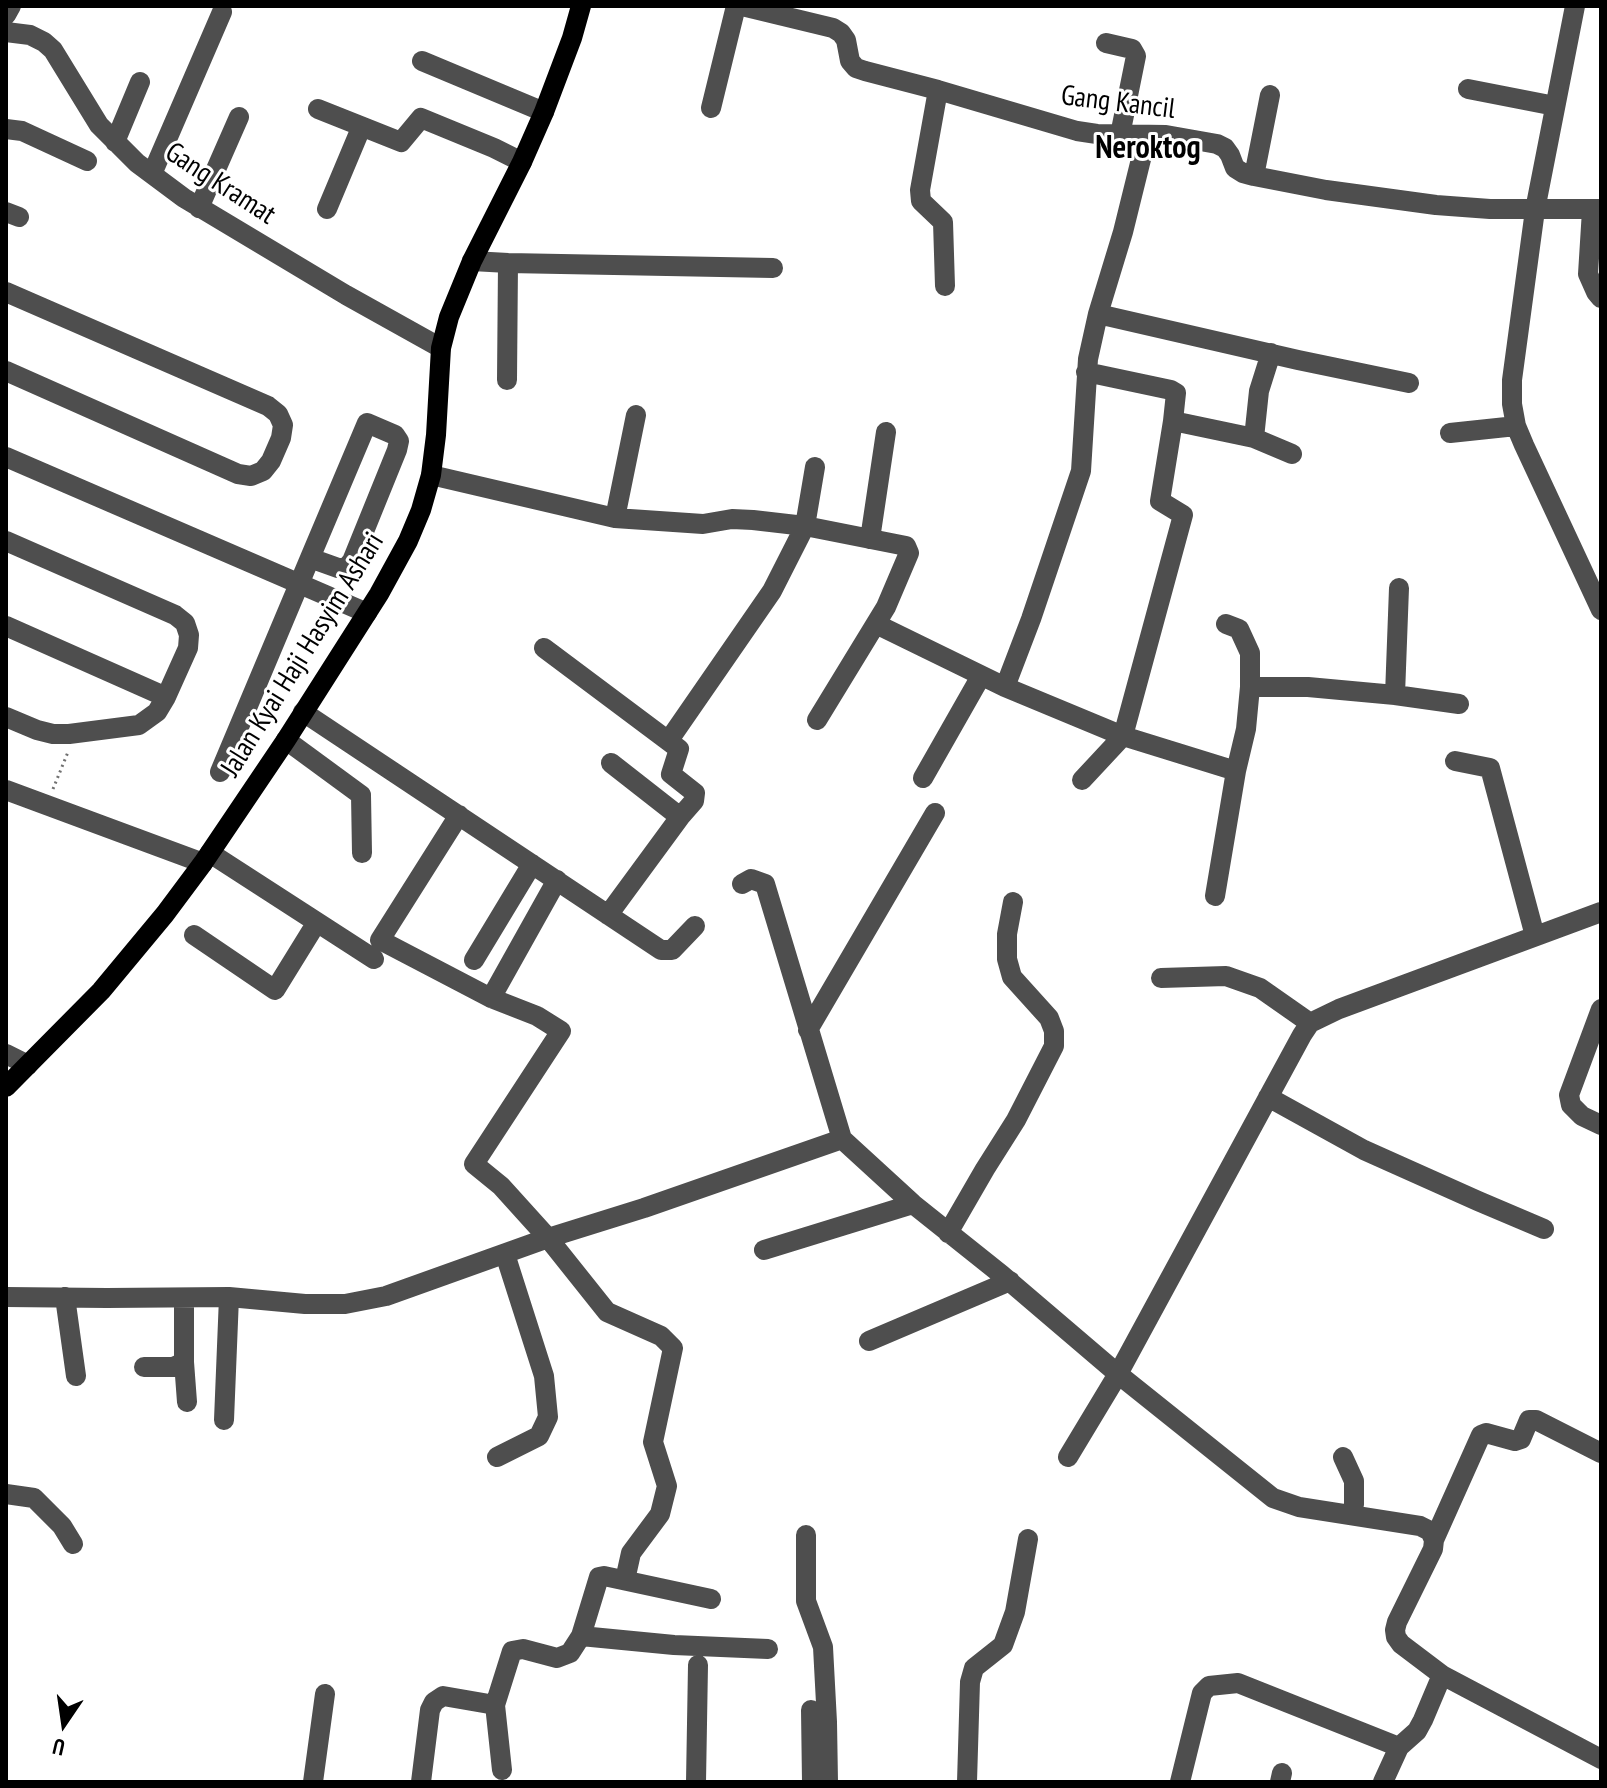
<!DOCTYPE html>
<style>
body{margin:0}
#map{position:relative;width:1607px;height:1788px;overflow:hidden;background:#fff;font-family:"PT Sans Narrow",sans-serif}
canvas{display:block}
.frame{position:absolute;inset:0;border:8px solid #000;pointer-events:none}
.north{position:absolute;left:24px;top:1684px;width:80px;height:80px;-webkit-text-stroke:6px #fff;paint-order:stroke;rotate:193deg;font-size:22px;font-weight:700;line-height:32px;text-align:center;color:#000}
.north::after{content:'';display:block;margin:auto;width:28px;height:36px;background:#000;clip-path:polygon(50% 0,100% 100%,50% 72%,0 100%)}
</style>
<div id="map">
<canvas width="1607" height="1788"></canvas>
<div class="frame"></div>
<div class="north">U</div>
</div>
<script>
const g = document.querySelector('canvas').getContext('2d');
g.lineJoin = 'round';
function shape(rows) {
  const path = new Path2D();
  for (const r of rows) {
    path.moveTo(r[0], r[1]);
    for (let i = 2; i < r.length; i += 2) path.lineTo(r[i], r[i + 1]);
  }
  return path;
}
function strokePath(path, color, width, dash) {
  g.strokeStyle = color;
  g.lineWidth = width;
  g.lineCap = dash ? 'butt' : 'round';
  g.setLineDash(dash || []);
  g.stroke(path);
}
function drawText(font, color, halo, rows, align = 'center') {
  g.font = font + ' "PT Sans Narrow",sans-serif';
  g.lineWidth = 6;
  g.setLineDash([]);
  g.textBaseline = 'middle';
  g.strokeStyle = halo;
  g.fillStyle = color;
  for (const [text, x, y, turn = 0] of rows) {
    g.save();
    g.translate(x, y);
    g.rotate((+turn || 0) * Math.PI / 180);
    g.textAlign = isNaN(turn) ? turn : align;
    if (halo) g.strokeText(text, 0, 0);
    g.fillText(text, 0, 0);
    g.restore();
  }
}
strokePath(shape([
 [53,789,68,752]
]), '#707070', 3, [2, 4]);
strokePath(shape([
 [742,6,833,28,841,33,846,40,850,61,856,68,865,71,938,90,1077,131,1097,134,1166,135,1217,144,1225,148,1230,155,1235,168,1243,173,1254,176,1326,190,1436,205,1490,209,1601,209],
 [1575,6,1535,210,1512,380,1512,404,1516,426,1524,445,1601,610],
 [6,15,11,6],
 [6,32,30,35,44,42,53,50,99,125,137,163,184,198,346,295,441,348],
 [1106,43,1132,49,1136,56,1120,135],
 [422,61,544,112],
 [1468,89,1555,106],
 [938,90,920,190,921,201,943,222,945,286],
 [711,108,736,6],
 [318,109,401,142,421,118,494,148,522,162],
 [6,129,22,131,87,161],
 [115,142,140,82],
 [152,174,222,12],
 [1254,176,1270,95],
 [199,208,239,117],
 [327,209,361,128],
 [1592,210,1588,274,1596,292,1601,298],
 [6,212,19,217],
 [472,261,508,263,773,268],
 [6,292,268,406,278,414,283,425,281,438,271,461,263,471,251,476,238,474,6,371],
 [1098,314,1298,360,1409,383],
 [507,380,508,263],
 [1173,421,1254,438,1292,454],
 [1450,433,1516,426],
 [1254,438,1259,391,1271,353],
 [6,457,367,613],
 [431,475,615,518,703,524,732,519,753,520,805,526,906,546,909,553,886,607,817,720],
 [615,518,636,415],
 [870,539,886,432],
 [6,541,175,615,185,623,189,635,188,648,166,697,157,712,139,725,69,734,53,734,37,730,6,717],
 [876,624,1005,687,1123,736,1236,771],
 [6,626,166,697],
 [544,648,679,749,671,774,695,793,694,801,680,817,608,915],
 [1005,687,1031,619,1081,471,1088,359,1098,314,1123,232,1147,135],
 [1250,687,1308,687,1395,695,1459,704],
 [1395,695,1399,588],
 [303,712,661,950,672,950,695,926],
 [286,740,361,795,362,853],
 [669,740,772,591,805,526,815,467],
 [1455,761,1490,768,1535,936],
 [611,763,680,817],
 [220,772,310,558,367,423,395,435,399,441,397,450,352,561,346,568,338,568,310,558],
 [923,778,981,676],
 [1082,780,1123,736,1183,515,1160,501,1173,421,1176,393,1171,390,1086,372],
 [6,790,203,863],
 [459,815,380,940,491,998,537,1016,561,1031,474,1164,501,1186,548,1238,607,1312,661,1336,673,1348,653,1442,667,1486,660,1514,631,1553,625,1580],
 [210,853,374,959],
 [742,884,751,879,765,884,842,1139,913,1204,1002,1275,1118,1374,1273,1498,1299,1507,1420,1526,1430,1531,1434,1540],
 [1215,896,1236,771,1246,729,1250,687,1250,653,1239,629,1226,624],
 [194,935,275,990,317,922],
 [474,960,532,864],
 [1161,978,1226,976,1260,988,1310,1023],
 [491,998,557,880],
 [1601,1009,1569,1095,1571,1105,1582,1116,1601,1125],
 [808,1030,935,813],
 [6,1054,28,1065],
 [1268,1097,1364,1150,1478,1201,1544,1229],
 [948,1233,985,1169,1016,1120,1054,1046,1054,1031,1049,1018,1012,977,1007,959,1007,934,1013,902],
 [764,1250,913,1204],
 [6,1297,107,1298,229,1297,305,1304,345,1304,386,1296,548,1238,644,1208,842,1139],
 [65,1297,76,1376],
 [184,1298,184,1362,187,1402],
 [869,1341,1010,1281],
 [144,1367,173,1367,184,1362],
 [224,1420,229,1297],
 [1601,1453,1536,1420,1529,1420,1521,1439,1515,1441,1486,1433,1481,1435,1434,1540,1433,1549,1397,1622,1395,1630,1396,1637,1401,1644,1442,1675,1601,1759],
 [497,1457,539,1436,548,1417,544,1376,505,1254],
 [1068,1457,1118,1374,1302,1035,1310,1023,1339,1009,1601,912],
 [1343,1457,1354,1481,1354,1504,1352,1515],
 [6,1494,34,1498,62,1526,73,1544],
 [806,1535,806,1601,823,1647,827,1722,828,1782],
 [581,1636,674,1645,768,1649],
 [811,1710,812,1782],
 [502,1770,495,1705,512,1651,523,1649,557,1658,570,1653,581,1636,599,1577,604,1576,711,1599],
 [313,1782,325,1694],
 [421,1782,430,1710,434,1702,443,1696,495,1705],
 [696,1782,698,1665],
 [967,1782,970,1682,974,1668,1003,1645,1015,1612,1028,1539],
 [1180,1782,1202,1693,1209,1686,1238,1683,1399,1747],
 [1280,1782,1282,1773],
 [1383,1782,1399,1747,1417,1731,1423,1720,1442,1675]
]), '#4e4e4e', 20);
strokePath(shape([
 [6,1087,101,991,165,914,203,863,286,740,379,594,408,541,421,510,431,475,436,435,441,348,449,317,472,261,522,162,544,112,572,38,581,6]
]), '#000', 20);
drawText('28px', '#000', '#fff', [
 ["Gang Kancil",1118,103,7],
 ["Gang Kramat",220,184,33],
 ["Jalan Kyai Haji Hasyim Ashari",303,655,-58]
]);
drawText('bold 32px', '#000', '#fff', [
 ["Neroktog",1148,149]
]);
</script>
